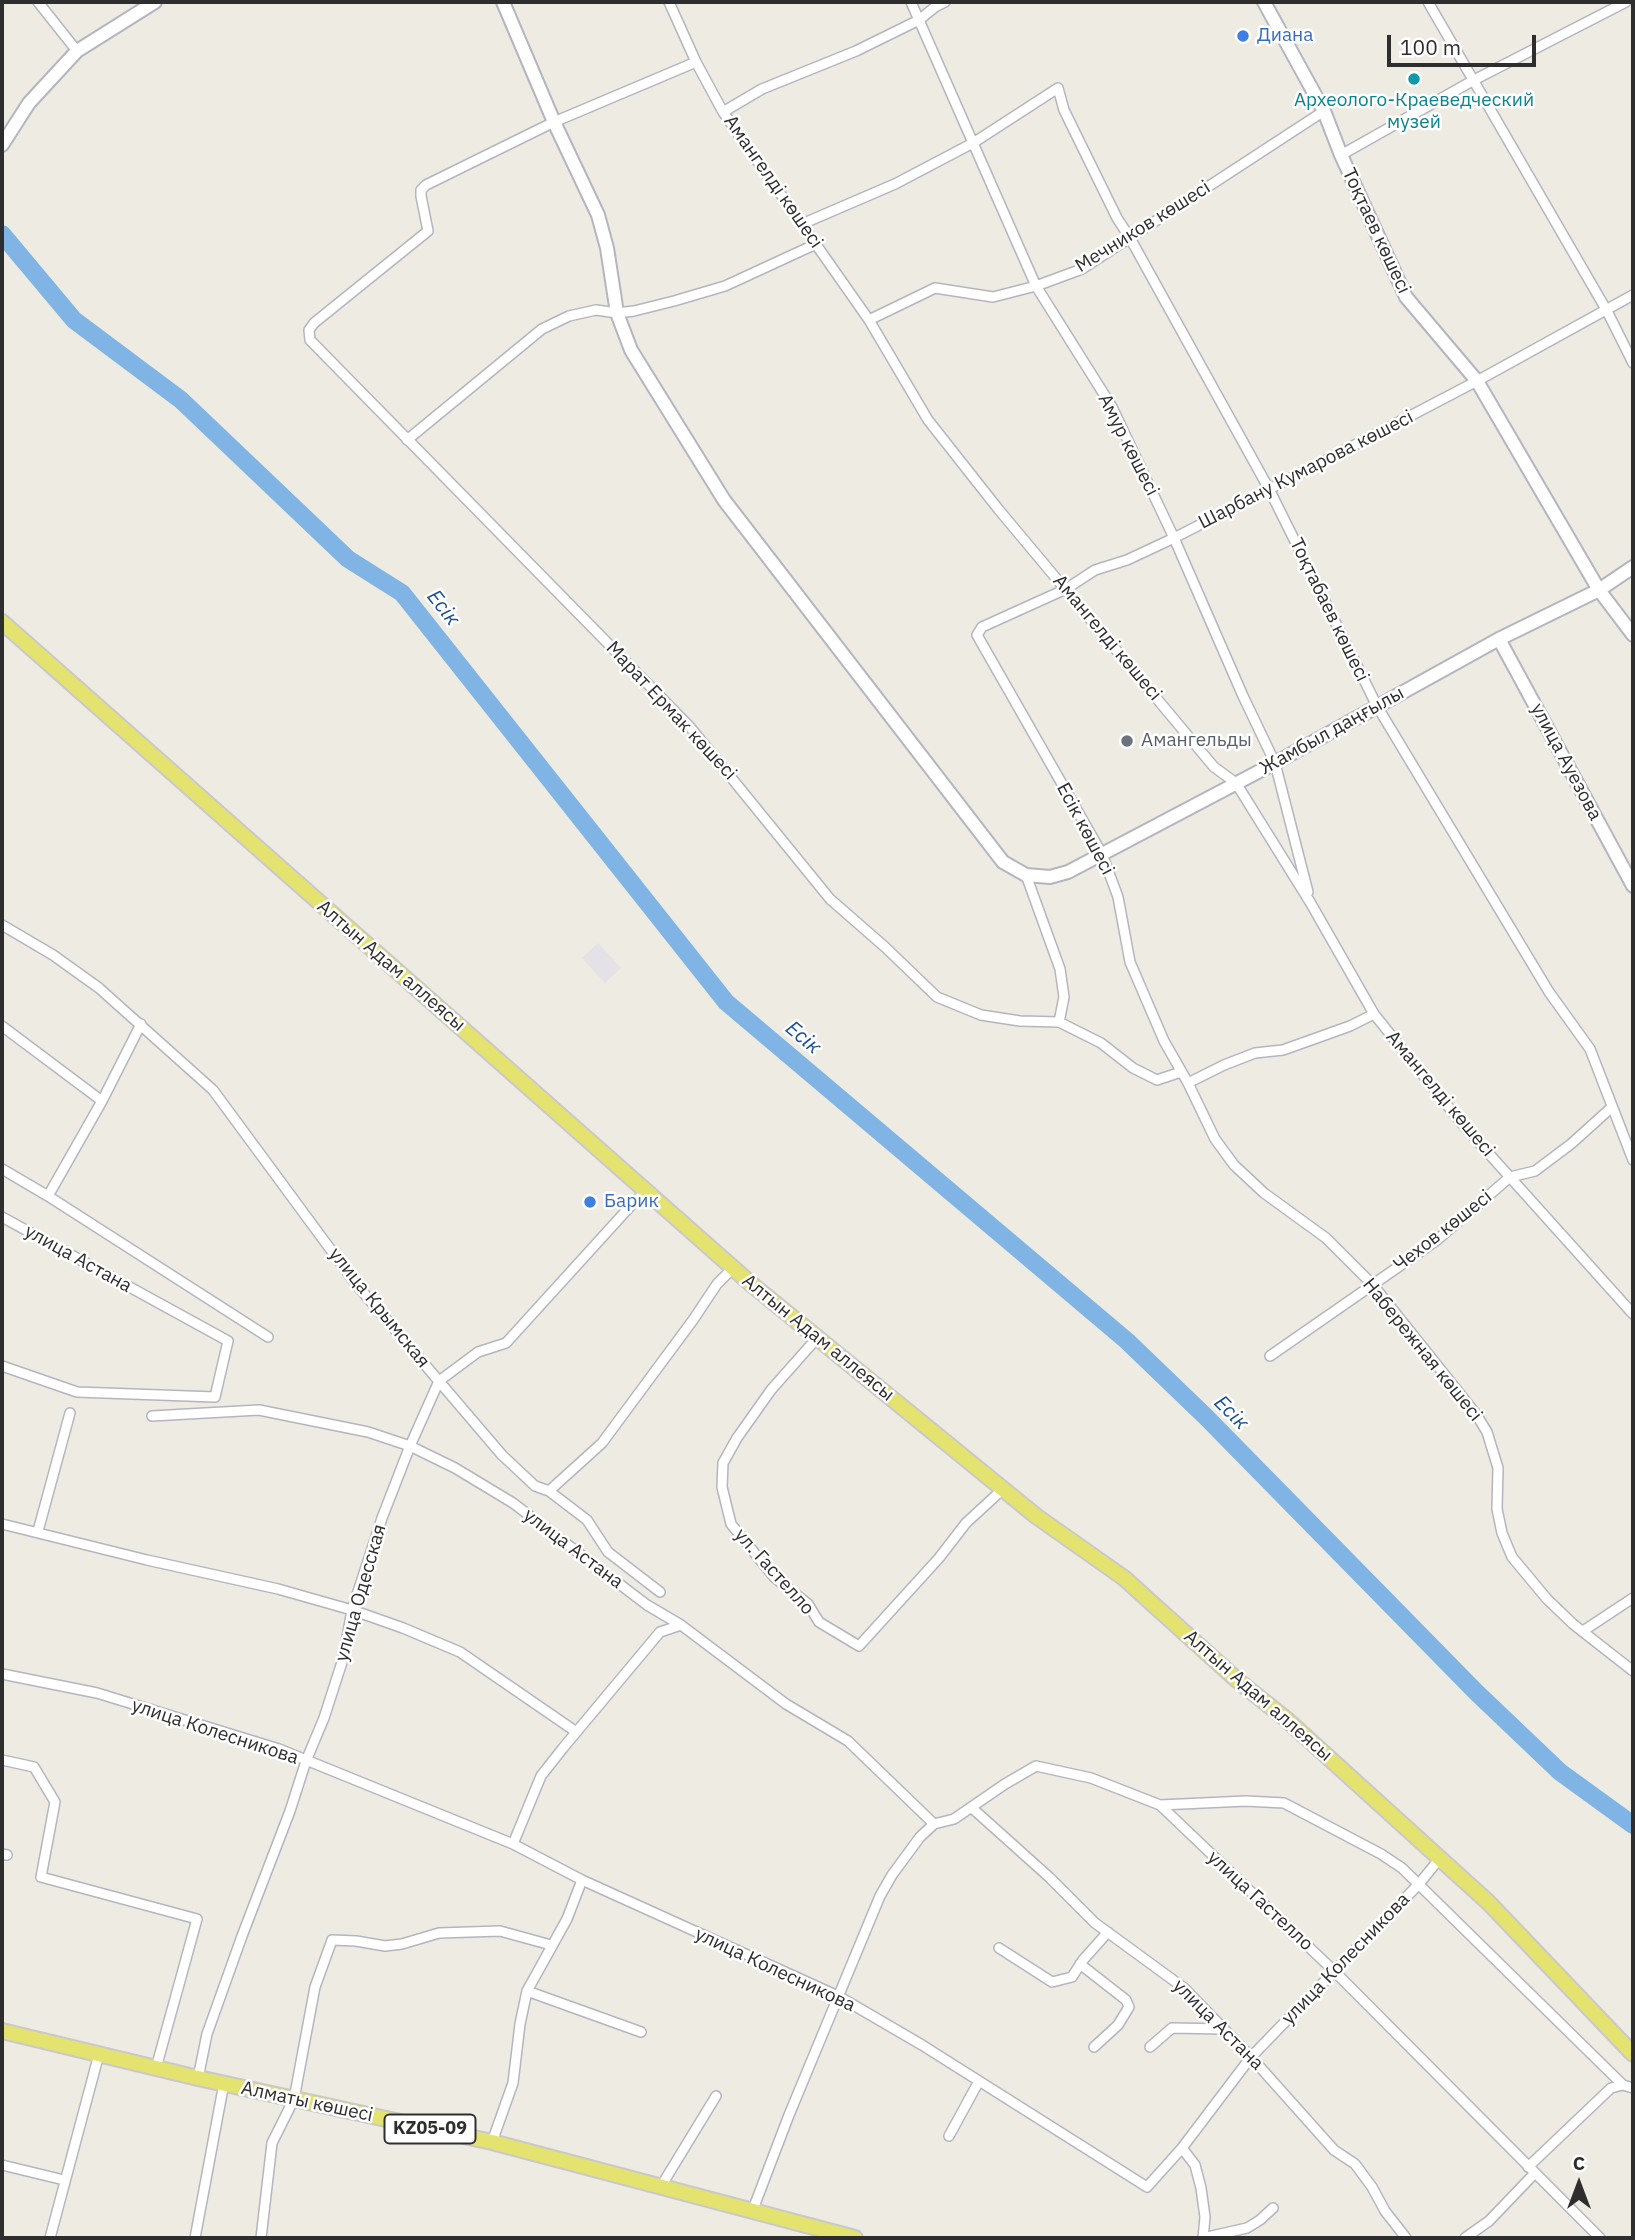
<!DOCTYPE html>
<meta charset="utf-8">
<style>
body{margin:0}
#map{position:relative;width:1635px;height:2240px;overflow:hidden;background:#edebe2;font-family:"IBM Plex Sans",sans-serif}
canvas{display:block}
.frame{position:absolute;inset:0;border:4px solid #2e2e2e;pointer-events:none}
.north{position:absolute;left:1544px;top:2149px;width:70px;height:70px;-webkit-text-stroke:5px #fff;paint-order:stroke;rotate:0deg;font-size:19px;font-weight:700;line-height:28px;text-align:center;color:#2e2e2e}
.north::after{content:'';display:block;margin:auto;width:24px;height:32px;background:#2e2e2e;clip-path:polygon(50% 0,100% 100%,50% 72%,0 100%)}
.scale{position:absolute;left:1387px;top:35px;width:149px;height:32px;box-sizing:border-box;border:4px solid #2e2e2e;border-top:0;padding-left:9px;font-size:21px;line-height:24px;white-space:nowrap;color:#2e2e2e;-webkit-text-stroke:5px #fff;paint-order:stroke}
</style>
<div id="map">
<canvas width="1635" height="2240"></canvas>
<div class="frame"></div>
<div class="north">С</div>
<div class="scale">100 m</div>
</div>
<script>
const g = document.querySelector('canvas').getContext('2d');
g.lineJoin = 'round';
function paint(path, color) {
  g.fillStyle = color;
  g.fill(path, 'evenodd');
}
function shape(rows) {
  const path = new Path2D();
  for (const r of rows) {
    path.moveTo(r[0], r[1]);
    for (let i = 2; i < r.length; i += 2) path.lineTo(r[i], r[i + 1]);
  }
  return path;
}
function strokePath(path, color, width, dash) {
  g.strokeStyle = color;
  g.lineWidth = width;
  g.lineCap = dash ? 'butt' : 'round';
  g.setLineDash(dash || []);
  g.stroke(path);
}
function drawText(font, color, halo, rows, align = 'center') {
  g.font = font + ' "IBM Plex Sans",sans-serif';
  g.lineWidth = 5;
  g.setLineDash([]);
  g.textBaseline = 'middle';
  g.strokeStyle = halo;
  g.fillStyle = color;
  for (const [text, x, y, turn = 0] of rows) {
    g.save();
    g.translate(x, y);
    g.rotate((+turn || 0) * Math.PI / 180);
    g.textAlign = isNaN(turn) ? turn : align;
    if (halo) g.strokeText(text, 0, 0);
    g.fillText(text, 0, 0);
    g.restore();
  }
}
paint(shape([
 [598,943,621,968,605,983,582,958]
]), '#e4e1e7');
strokePath(shape([
 [2,234,74,320,181,400,348,559,402,593,726,1002,1127,1341,1206,1417,1476,1692,1560,1772,1633,1825]
]), '#80b4e5', 18);
const street = shape([
 [38,2,77,51],
 [669,2,696,62,723,112,869,320,928,420,999,510,1214,767,1236,783,1310,902,1374,1014,1464,1126,1633,1314],
 [911,2,1036,286,1112,407,1174,538,1243,696,1275,763,1308,892],
 [1428,2,1607,311,1633,363],
 [696,62,554,122,426,185,421,190,421,196,428,231,314,323,309,330,310,340,690,727,830,899,885,947,937,997,981,1015,1020,1021,1059,1022,1101,1043,1133,1068,1157,1080,1181,1072],
 [723,112,762,89,856,51,919,20,935,7,945,2],
 [1341,155,1474,80,1626,2],
 [802,224,895,184,973,143,1058,88,1064,110,1117,218,1130,238,1269,489,1377,706,1549,992,1590,1049,1633,1160],
 [1633,295,1477,381,1326,460,1174,538,1127,560,1095,570,1066,589,982,627,977,635,1102,854,1118,897,1130,962,1164,1041,1188,1083,1215,1139,1234,1165,1264,1193,1326,1238,1373,1285,1476,1414,1487,1432,1498,1468,1497,1509,1502,1533,1512,1557,1547,1599,1573,1624,1633,1671],
 [869,320,935,288,993,297,1036,286,1082,269,1324,111],
 [407,440,542,329,569,316,596,310,617,313,634,311,674,301,725,286,816,244],
 [1026,875,1060,969,1064,997,1059,1022],
 [2,925,53,955,99,988,213,1090,356,1284,502,1455,535,1486,549,1491,602,1443,693,1320,717,1284,733,1268],
 [2,1026,102,1101],
 [1188,1083,1224,1065,1255,1053,1283,1050,1350,1026,1374,1014],
 [2,1169,48,1196,268,1337],
 [48,1196,102,1101,141,1024],
 [2,1217,228,1341,215,1397,77,1392,2,1366],
 [817,1338,771,1390,737,1438,723,1463,722,1487,731,1524,774,1577,808,1604,819,1622,859,1646,939,1558,966,1523,1003,1489],
 [1270,1356,1437,1240,1510,1177,1535,1171,1571,1144,1612,1107],
 [152,1416,259,1410,368,1432,410,1446,455,1468,513,1503,647,1605,681,1625,786,1704,848,1741,934,1824],
 [549,1491,587,1520,608,1552,660,1592],
 [2,1524,147,1560,278,1589,352,1610,403,1628,460,1652,575,1731],
 [38,1531,70,1413],
 [1583,1631,1633,1598],
 [2,1674,97,1693,279,1749,513,1844,582,1880,838,1996,922,2045,1147,2187,1182,2148,1251,2057,1419,1884,1440,1858],
 [2,1760,34,1767,55,1802,41,1877,197,1919,156,2068],
 [1160,1805,1246,1801,1284,1803,1381,1854,1402,1868,1623,2085],
 [972,1808,1049,1877,1095,1923,1184,1988,1251,2057,1334,2150,1355,2164,1372,2187,1385,2211,1406,2238],
 [513,1844,541,1776,563,1748,660,1632,681,1625],
 [2,1854,7,1855],
 [999,1948,1052,1982,1072,1977,1083,1960,1108,1932],
 [1080,1964,1126,2000,1129,2007,1118,2025,1094,2047],
 [527,1991,641,2032],
 [1150,2047,1172,2028,1224,2029],
 [198,2078,207,2034,242,1936,290,1811,306,1761,324,1718,343,1659,352,1610,382,1518,410,1446,439,1381,478,1352,506,1343,636,1200,647,1192],
 [949,2136,979,2081],
 [492,2142,513,2083,520,2024,527,1991,567,1919,582,1880],
 [1182,2148,1195,2165,1201,2188,1205,2217,1203,2238],
 [2,2165,64,2180],
 [1528,2167,1611,2088,1623,2085,1633,2088],
 [660,2188,716,2096],
 [752,2212,789,2115,880,1896,892,1875,920,1837,934,1824,954,1819,1005,1784,1036,1766,1091,1778,1160,1805,1334,1971,1600,2238],
 [50,2238,99,2054],
 [195,2238,224,2083],
 [261,2238,272,2143,294,2099,315,1987,332,1940,356,1941,385,1946,402,1944,439,1933,500,1931,551,1945],
 [1203,2238,1247,2228,1260,2220,1273,2208],
 [1465,2238,1489,2221,1535,2173]
]);
const secondary = shape([
 [503,2,554,122,598,215,607,248,617,313,631,350,724,500,1003,862,1026,875,1050,877,1068,872,1275,763,1499,639,1599,590,1633,567],
 [1264,2,1324,111,1341,155,1406,297,1477,381,1599,590,1633,635],
 [2,145,29,103,77,51,155,2],
 [1499,639,1633,886]
]);
const primary = shape([
 [2,622,750,1283,1036,1516,1124,1578,1237,1680,1286,1719,1489,1903,1633,2054],
 [2,2031,198,2078,492,2142,855,2238]
]);
strokePath(street, '#b5b5c0', 12);
strokePath(secondary, '#b5b5c0', 16);
strokePath(primary, '#c9c9c9', 18);
strokePath(street, '#fff', 9);
strokePath(secondary, '#fff', 12);
strokePath(primary, '#e5e370', 14);
for (const [x, y, r, color] of [
 [1243,36,7,"#3f7fe0"],
 [1414,79,7,"#0f9aa8"],
 [1127,741,7,"#6b7280"],
 [590,1202,7,"#3f7fe0"]
]) {
  const dot = new Path2D();
  dot.arc(x, y, r, 0, 2 * Math.PI);
  g.fillStyle = color;
  g.fill(dot);
  strokePath(dot, '#fff', 2.5);
}
for (const [x, y, w] of [
 [430,2129,91]
]) {
  const box = new Path2D();
  box.roundRect(x - w / 2, y - 14.5, w, 29, 5);
  g.fillStyle = '#fff';
  g.fill(box);
  strokePath(box, '#2e2e2e', 2);
}
drawText('bold 18px', '#2e2e2e', null, [
 ["KZ05-09",430,2129]
]);
drawText('19px', '#366cbe', '#fff', [
 ["Диана",1257,36],
 ["Барик",604,1202]
], 'left');
drawText('19px', '#0d838f', '#fff', [
 ["Археолого-Краеведческий",1414,101],
 ["музей",1414,123]
]);
drawText('19px', '#2e2e2e', '#fff', [
 ["Амангелді көшесі",773,182,55],
 ["Мечников көшесі",1143,227,-32],
 ["Тоқтаев көшесі",1376,231,65],
 ["Амур көшесі",1128,445,63],
 ["Шарбану Кумарова көшесі",1306,470,-27],
 ["Тоқтабаев көшесі",1329,610,64],
 ["Амангелді көшесі",1107,638,50],
 ["Марат Ермак көшесі",671,711,47],
 ["Жамбыл даңғылы",1332,731,-29],
 ["улица Ауезова",1566,762,62],
 ["Есік көшесі",1085,829,62],
 ["Алтын Адам аллеясы",391,966,41],
 ["Амангелді көшесі",1440,1094,50],
 ["Чехов көшесі",1443,1231,-38],
 ["улица Астана",78,1259,29],
 ["улица Крымская",379,1308,51],
 ["Алтын Адам аллеясы",818,1338,39],
 ["Набережная көшесі",1422,1350,51],
 ["улица Астана",573,1549,37],
 ["ул. Гастелло",774,1572,48],
 ["улица Одесская",361,1593,-74],
 ["Алтын Адам аллеясы",1258,1696,41],
 ["улица Колесникова",215,1732,18],
 ["улица Гастелло",1260,1901,43],
 ["улица Колесникова",1346,1959,-46],
 ["улица Колесникова",775,1970,25],
 ["улица Астана",1218,2025,45],
 ["Алматы көшесі",307,2102,12]
]);
drawText('19px', '#5b616d', '#fff', [
 ["Амангельды",1141,741]
], 'left');
drawText('italic 21px', '#1b5095', '#fff', [
 ["Есік",443,608,52],
 ["Есік",803,1038,40],
 ["Есік",1231,1413,45]
]);
</script>
